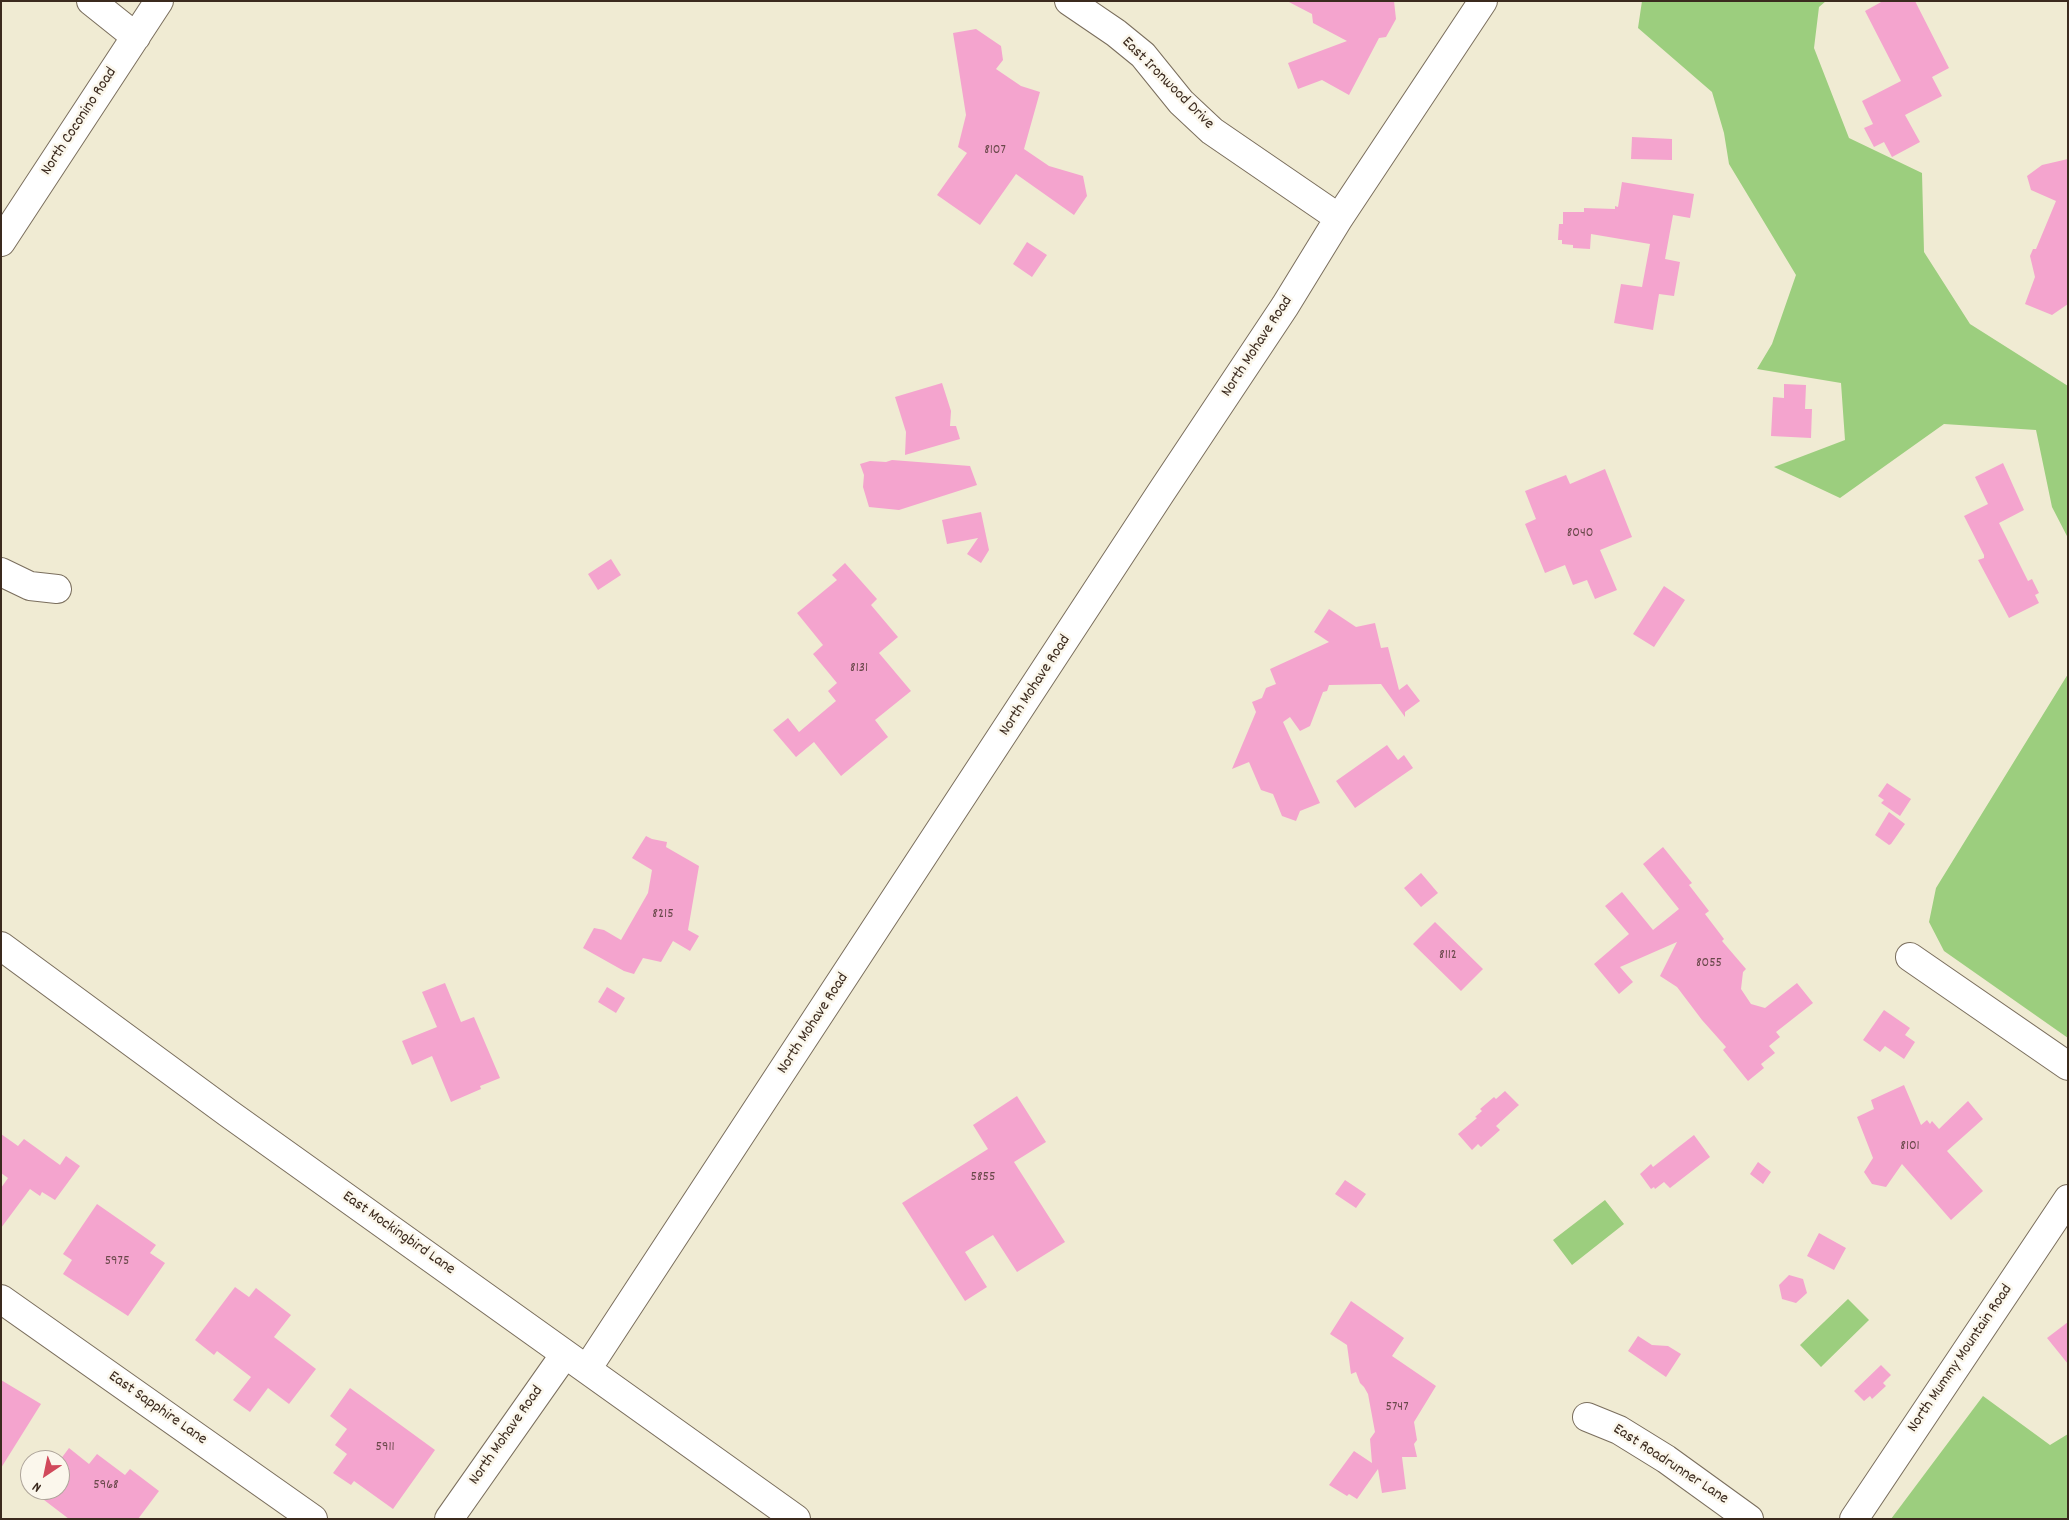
<!DOCTYPE html>
<style>
body{margin:0}
#map{position:relative;width:2069px;height:1520px;overflow:hidden;background:#f0ebd3;font-family:Dekko,sans-serif}
canvas{display:block}
.frame{position:absolute;inset:0;border:2px solid #3b2a1e;pointer-events:none}
.north{position:absolute;left:20px;top:1450px;width:50px;height:50px;box-sizing:border-box;background:#fbf7ec;border:1px solid #aea59a;border-radius:50%;rotate:214deg;font-size:14px;font-weight:700;line-height:20px;text-align:center;color:#3b2a1e}
.north::after{content:'';display:block;margin:auto;width:18px;height:22px;background:#d1495b;clip-path:polygon(50% 0,100% 100%,50% 72%,0 100%)}
</style>
<div id="map">
<canvas width="2069" height="1520"></canvas>
<div class="frame"></div>
<div class="north">N</div>
</div>
<script>
const g = document.querySelector('canvas').getContext('2d');
g.lineJoin = 'round';
function paint(path, color) {
  g.fillStyle = color;
  g.fill(path, 'evenodd');
}
function shape(rows) {
  const path = new Path2D();
  for (const r of rows) {
    path.moveTo(r[0], r[1]);
    for (let i = 2; i < r.length; i += 2) path.lineTo(r[i], r[i + 1]);
  }
  return path;
}
function strokePath(path, color, width, dash) {
  g.strokeStyle = color;
  g.lineWidth = width;
  g.lineCap = dash ? 'butt' : 'round';
  g.setLineDash(dash || []);
  g.stroke(path);
}
function drawText(font, color, halo, rows, align = 'center') {
  g.font = font + ' Dekko,sans-serif';
  g.lineWidth = 5;
  g.setLineDash([]);
  g.textBaseline = 'middle';
  g.strokeStyle = halo;
  g.fillStyle = color;
  for (const [text, x, y, turn = 0] of rows) {
    g.save();
    g.translate(x, y);
    g.rotate((+turn || 0) * Math.PI / 180);
    g.textAlign = isNaN(turn) ? turn : align;
    if (halo) g.strokeText(text, 0, 0);
    g.fillText(text, 0, 0);
    g.restore();
  }
}
paint(shape([
 [1642,1,1826,1,1819,7,1814,48,1849,138,1922,173,1924,252,1970,324,2068,386,2068,538,2052,507,2036,430,1944,424,1840,498,1774,467,1845,440,1841,383,1757,369,1772,344,1796,275,1729,164,1724,133,1712,92,1638,28],
 [2068,674,2068,1038,1944,951,1929,922,1936,888],
 [1605,1200,1624,1224,1572,1265,1553,1240],
 [1848,1299,1869,1320,1821,1367,1800,1345],
 [1983,1396,2050,1445,2068,1434,2068,1519,1891,1519]
]), '#9cce7e');
paint(shape([
 [1287,1,1394,1,1396,19,1386,37,1379,38,1349,95,1322,80,1298,89,1288,63,1347,41,1313,23,1312,14],
 [1883,1,1915,1,1949,68,1932,77,1942,96,1905,115,1920,142,1892,157,1884,142,1874,147,1864,128,1873,124,1862,101,1901,81,1865,11],
 [976,29,1001,46,1003,60,996,69,1021,86,1040,92,1024,149,1049,166,1083,176,1087,196,1074,215,1016,174,980,225,937,195,967,153,958,147,966,115,953,33],
 [1632,137,1672,139,1672,160,1631,159],
 [2068,159,2068,304,2052,315,2025,304,2035,277,2030,256,2033,249,2036,249,2056,201,2031,190,2027,176,2042,165],
 [1622,182,1694,194,1690,218,1673,215,1665,259,1680,262,1674,296,1659,294,1653,330,1614,323,1621,284,1642,287,1650,244,1591,234,1590,249,1573,248,1573,245,1562,244,1562,240,1558,240,1559,224,1563,224,1563,212,1584,212,1584,208,1615,209,1615,206,1618,207],
 [1027,242,1047,255,1032,277,1013,264],
 [942,383,951,411,950,426,956,426,960,439,905,455,906,432,895,397],
 [1784,384,1806,385,1805,409,1812,409,1811,438,1771,436,1773,397,1784,398],
 [892,460,970,466,977,485,899,510,869,507,863,487,864,475,860,464,870,461,886,462],
 [2003,463,2024,510,1999,523,2028,581,2032,579,2039,593,2035,595,2039,603,2009,618,1978,560,1984,558,1984,555,1964,516,1988,504,1975,477],
 [1605,469,1632,537,1600,550,1617,590,1595,599,1587,580,1573,585,1565,565,1545,573,1525,524,1536,519,1525,491,1566,475,1570,484],
 [981,512,989,550,981,563,967,554,978,538,947,544,942,520],
 [611,559,621,575,598,590,588,574],
 [845,563,877,599,871,605,898,637,879,653,911,691,875,720,888,737,841,776,814,742,796,757,773,730,788,718,799,732,836,701,828,691,837,683,813,654,823,645,797,613,837,580,832,575],
 [1664,586,1685,600,1654,647,1633,634],
 [1329,609,1356,627,1375,623,1381,648,1388,647,1399,690,1407,684,1420,701,1405,712,1405,717,1381,684,1329,685,1327,691,1323,692,1310,726,1300,731,1290,717,1283,722,1320,803,1300,811,1296,821,1282,816,1273,794,1261,790,1249,762,1232,769,1256,712,1252,702,1262,698,1266,688,1276,684,1270,669,1329,642,1314,632],
 [1387,745,1398,760,1404,755,1413,768,1355,808,1336,781],
 [1887,783,1911,799,1900,816,1881,803,1884,800,1878,796],
 [1889,812,1905,824,1891,844,1889,845,1875,835],
 [646,836,652,839,667,842,666,847,699,866,688,930,699,936,690,951,673,941,661,962,643,958,634,974,624,971,583,948,594,928,604,930,621,940,648,893,652,870,632,858],
 [1663,847,1692,883,1689,885,1709,911,1705,914,1724,939,1722,941,1746,969,1743,972,1741,989,1751,1004,1765,1008,1797,983,1813,1003,1776,1032,1780,1037,1769,1046,1775,1053,1761,1064,1764,1068,1748,1081,1723,1050,1726,1047,1702,1020,1677,987,1660,976,1677,942,1620,967,1633,982,1619,994,1594,964,1629,934,1605,906,1622,892,1653,930,1679,909,1643,864],
 [1421,873,1438,893,1421,907,1404,888],
 [1435,922,1483,969,1461,991,1413,944],
 [445,983,461,1022,474,1017,500,1078,480,1086,481,1089,451,1102,432,1056,412,1065,402,1041,437,1027,422,992],
 [607,987,625,998,616,1013,598,1002],
 [1884,1010,1910,1028,1905,1035,1915,1042,1904,1059,1885,1046,1880,1052,1863,1040],
 [1904,1085,1921,1125,1927,1120,1930,1124,1932,1121,1939,1129,1968,1101,1983,1119,1947,1151,1983,1191,1951,1220,1902,1164,1886,1187,1872,1184,1864,1172,1873,1158,1857,1117,1874,1109,1871,1100],
 [1505,1091,1519,1105,1496,1126,1500,1130,1481,1147,1478,1144,1472,1150,1458,1134,1477,1118,1475,1117,1482,1111,1480,1109,1494,1097,1496,1099],
 [1017,1096,1046,1142,1014,1162,1065,1242,1017,1272,993,1235,965,1252,987,1287,965,1301,902,1203,988,1149,973,1125],
 [1,1134,18,1146,24,1139,60,1165,66,1156,80,1166,55,1200,42,1192,40,1196,30,1189,1,1228,1,1188,8,1178,1,1173],
 [1694,1135,1710,1157,1670,1188,1664,1182,1655,1189,1654,1187,1651,1189,1640,1174,1651,1164,1653,1167],
 [1758,1162,1771,1172,1763,1184,1750,1174],
 [1345,1180,1366,1194,1356,1208,1335,1194],
 [97,1204,156,1245,150,1253,165,1263,128,1316,63,1274,72,1260,63,1254],
 [1819,1233,1846,1248,1834,1270,1807,1256],
 [1789,1275,1803,1279,1807,1293,1796,1303,1782,1299,1779,1285],
 [235,1287,249,1297,256,1288,291,1315,274,1337,316,1369,289,1404,268,1388,250,1412,233,1400,251,1377,217,1351,214,1355,195,1340],
 [1351,1301,1404,1338,1392,1356,1436,1386,1414,1422,1417,1440,1414,1444,1417,1457,1402,1457,1406,1489,1382,1493,1378,1469,1357,1499,1349,1494,1347,1496,1329,1485,1354,1451,1372,1463,1370,1439,1375,1432,1368,1394,1364,1387,1360,1383,1356,1372,1351,1374,1347,1345,1330,1334],
 [2068,1322,2068,1364,2047,1338],
 [1638,1336,1652,1345,1668,1346,1681,1354,1666,1377,1628,1351],
 [1881,1365,1891,1375,1883,1383,1886,1386,1872,1399,1870,1396,1864,1401,1854,1391],
 [1,1380,41,1404,1,1468],
 [350,1388,435,1450,393,1509,354,1481,351,1485,333,1473,347,1454,335,1445,347,1429,330,1416],
 [69,1448,89,1464,97,1454,125,1475,130,1469,159,1491,138,1519,69,1519,31,1490,60,1490,60,1460]
]), '#f4a4ce');
const minor = shape([
 [91,1,136,37],
 [1069,1,1116,33,1143,55,1181,102,1212,131,1339,218],
 [1,242,159,1],
 [1,572,30,586,57,589],
 [1,946,228,1113,796,1519],
 [1910,957,2068,1066],
 [1,1299,313,1519],
 [587,1369,1160,494,1285,306,1339,218,1483,1],
 [1587,1417,1619,1430,1666,1459,1749,1519],
 [449,1519,565,1354],
 [1854,1519,2068,1199]
]);
strokePath(minor, '#7a6e5d', 30);
strokePath(minor, '#fff', 28);
drawText('14px', '#69484a', null, [
 ["8107",995,151],
 ["8040",1580,534],
 ["8131",859,669],
 ["8215",663,915],
 ["8112",1448,956],
 ["8055",1709,964],
 ["8101",1910,1147],
 ["5855",983,1178],
 ["5975",117,1262],
 ["5747",1397,1408],
 ["5911",385,1448],
 ["5968",106,1486]
]);
drawText('16px', '#3b2a1e', '#fbf7ec', [
 ["East Ironwood Drive",1167,84,45],
 ["North Coconino Road",80,122,-57],
 ["North Mohave Road",1258,347,-57],
 ["North Mohave Road",1036,686,-57],
 ["North Mohave Road",814,1024,-57],
 ["East Mockingbird Lane",398,1234,35],
 ["North Mummy Mountain Road",1961,1359,-56],
 ["East Sapphire Lane",157,1409,35],
 ["North Mohave Road",507,1436,-55],
 ["East Roadrunner Lane",1670,1465,33]
]);
</script>
